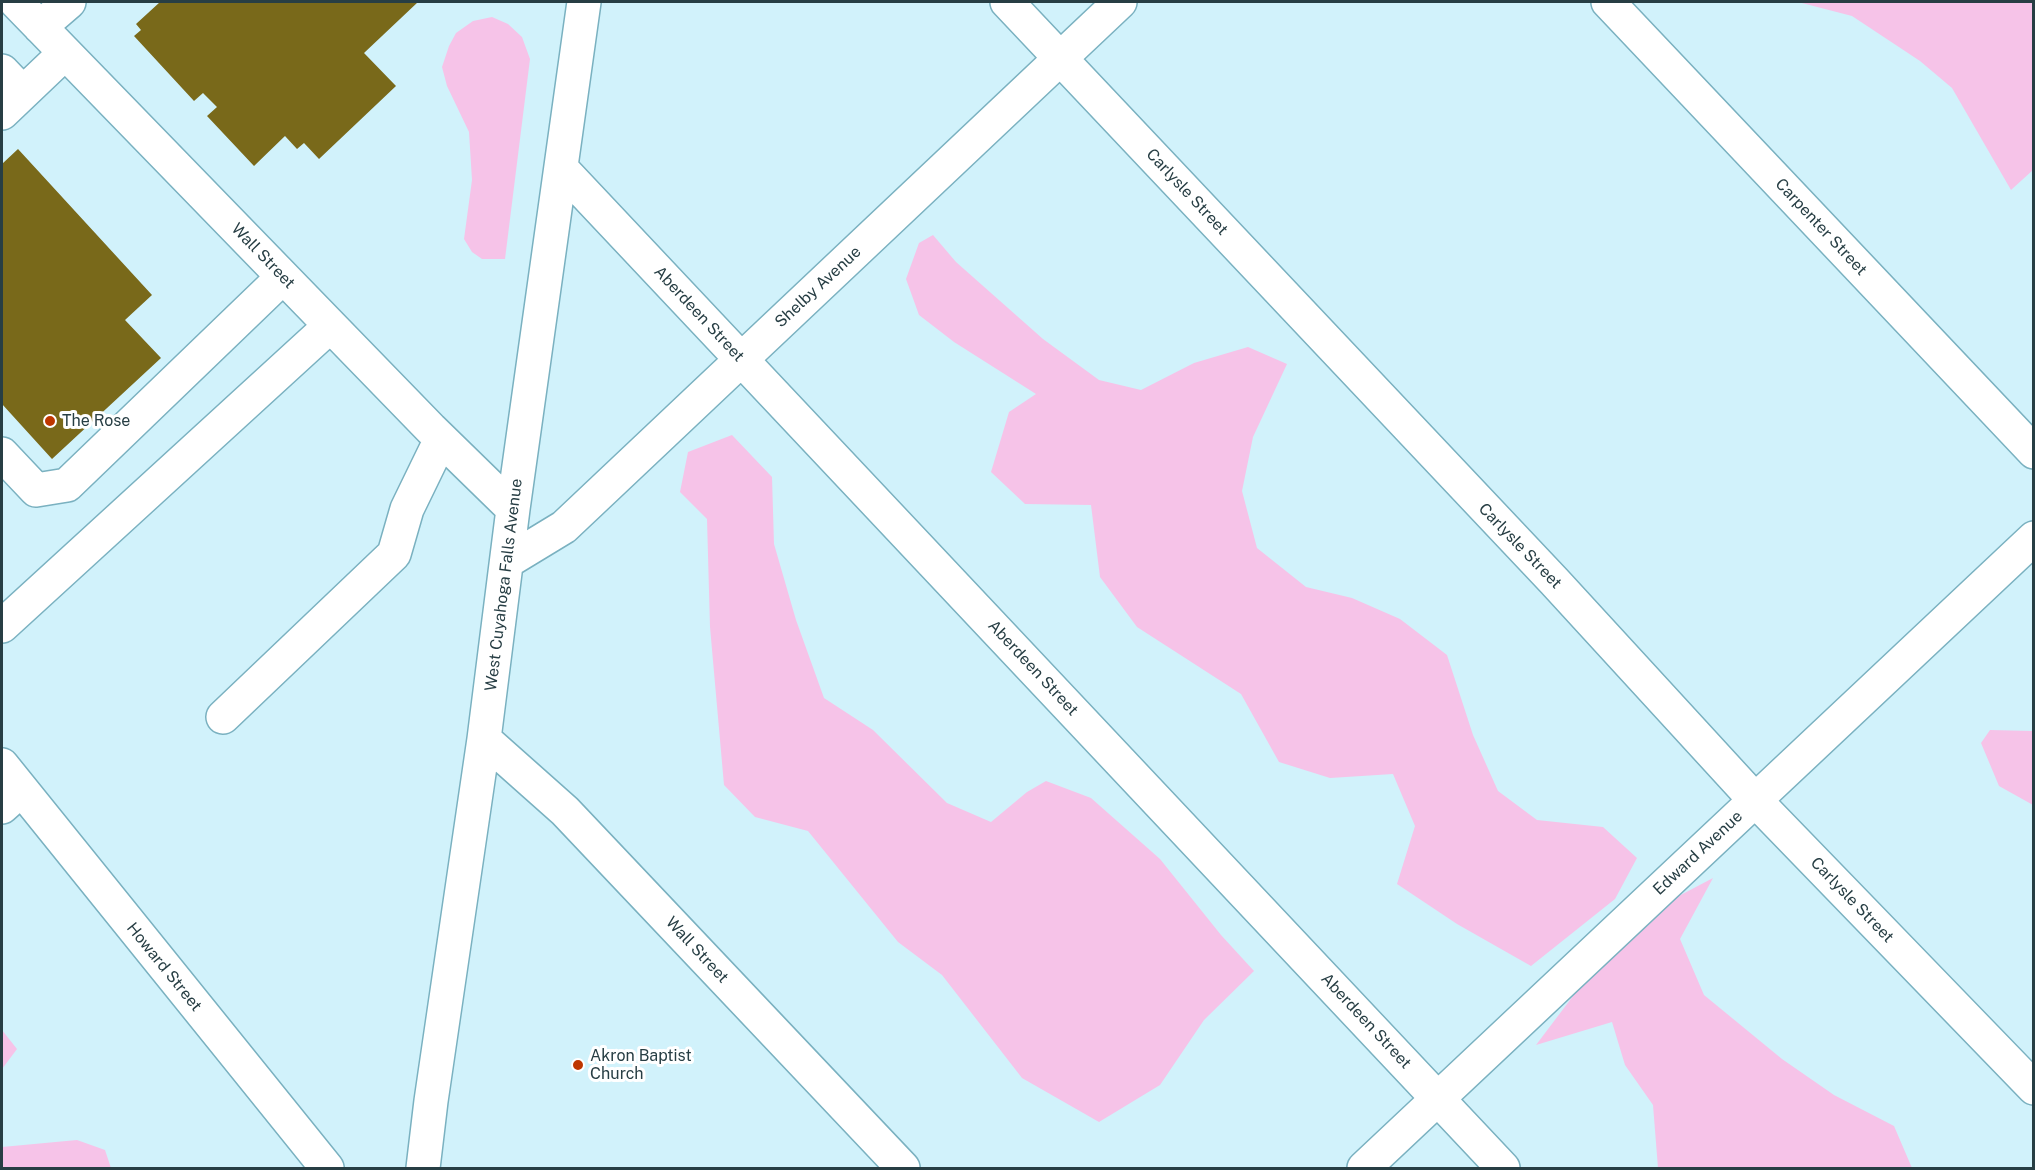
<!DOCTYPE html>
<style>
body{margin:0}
#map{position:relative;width:2035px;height:1170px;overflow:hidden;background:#d1f2fb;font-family:"Public Sans",sans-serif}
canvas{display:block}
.frame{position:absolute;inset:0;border:3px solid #273e44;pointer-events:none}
</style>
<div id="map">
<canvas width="2035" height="1170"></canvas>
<div class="frame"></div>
</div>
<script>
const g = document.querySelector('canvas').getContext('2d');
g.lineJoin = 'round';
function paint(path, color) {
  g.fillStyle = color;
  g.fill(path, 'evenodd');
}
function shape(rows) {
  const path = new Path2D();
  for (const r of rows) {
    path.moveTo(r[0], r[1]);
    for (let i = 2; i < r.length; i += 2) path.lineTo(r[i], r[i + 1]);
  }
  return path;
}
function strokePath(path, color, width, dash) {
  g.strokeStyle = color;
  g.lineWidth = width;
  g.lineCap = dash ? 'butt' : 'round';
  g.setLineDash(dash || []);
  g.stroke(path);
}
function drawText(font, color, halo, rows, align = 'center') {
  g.font = font + ' "Public Sans",sans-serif';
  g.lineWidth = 6;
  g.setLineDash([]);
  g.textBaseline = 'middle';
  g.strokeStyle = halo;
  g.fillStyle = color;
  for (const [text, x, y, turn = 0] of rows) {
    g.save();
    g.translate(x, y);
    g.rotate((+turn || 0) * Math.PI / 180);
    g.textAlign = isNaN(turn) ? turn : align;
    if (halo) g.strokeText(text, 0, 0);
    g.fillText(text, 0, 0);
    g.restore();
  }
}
paint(shape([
 [1798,2,2033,2,2033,170,2011,190,1952,88,1920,61,1852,16],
 [492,17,508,24,522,37,530,59,505,259,482,259,472,252,464,239,472,180,469,132,447,86,442,67,449,46,456,33,473,21],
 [933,235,956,262,1043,339,1099,380,1141,390,1194,363,1248,347,1287,364,1253,437,1242,491,1257,548,1306,587,1352,598,1400,619,1447,655,1473,735,1498,791,1537,820,1603,827,1637,858,1615,899,1531,966,1457,924,1397,884,1415,826,1393,774,1330,778,1279,762,1241,694,1137,627,1100,577,1091,505,1025,504,991,472,1009,412,1036,394,954,342,919,315,906,279,919,243],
 [732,435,772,477,774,544,796,620,824,698,873,730,947,803,991,822,1027,792,1046,781,1091,798,1160,859,1221,935,1254,971,1204,1020,1160,1085,1099,1122,1022,1078,942,975,898,942,808,831,755,817,724,785,710,627,707,519,680,492,688,452],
 [1990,730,2033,731,2033,805,1999,786,1981,743],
 [1713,878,1680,939,1704,995,1782,1059,1834,1095,1894,1126,1912,1168,1658,1168,1653,1105,1625,1065,1612,1022,1536,1045,1598,963,1675,898],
 [2,1030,17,1049,2,1069],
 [77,1140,105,1150,111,1168,2,1168,2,1147]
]), '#f6c3e8');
paint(shape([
 [160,2,418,2,364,53,396,86,319,159,304,143,297,149,285,136,254,166,207,116,217,107,203,93,194,101,134,36,141,30,136,24],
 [18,149,152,295,125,320,161,358,52,459,2,404,2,164]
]), '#79691a');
const minor = shape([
 [16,2,431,429,513,509],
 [1007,2,1554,581,1755,800,2034,1088],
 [1608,2,2034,452],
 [40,27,69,2],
 [2,71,23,93],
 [2,113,65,53],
 [561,168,1503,1168],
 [2,454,36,490,67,485,283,277],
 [508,561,564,527,1120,2],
 [2,626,330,326],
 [223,717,394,554,407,509,441,439],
 [484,739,565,811,903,1168],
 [2,807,21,790],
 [423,1168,431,1101,484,739,513,509,584,2],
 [1364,1168,2034,538]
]);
const major = shape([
 [2,765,327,1168]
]);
strokePath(minor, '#7ab1c0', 36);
strokePath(major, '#7ab1c0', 36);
strokePath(minor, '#fff', 33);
strokePath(major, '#fff', 33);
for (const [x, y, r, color] of [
 [50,421,6,"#be3600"],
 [578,1065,6,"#be3600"]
]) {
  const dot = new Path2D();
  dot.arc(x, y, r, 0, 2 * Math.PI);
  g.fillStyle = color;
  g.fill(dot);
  strokePath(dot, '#fff', 2);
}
drawText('16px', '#273e44', '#fff', [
 ["Carlysle Street",1187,192,47],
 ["Carpenter Street",1821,227,47],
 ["Wall Street",263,256,46],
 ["Shelby Avenue",818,287,-43],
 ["Aberdeen Street",699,314,47],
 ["Carlysle Street",1520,546,46],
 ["West Cuyahoga Falls Avenue",504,585,-83],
 ["Aberdeen Street",1033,668,47],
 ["Edward Avenue",1698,853,-43],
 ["Carlysle Street",1852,900,46],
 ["Wall Street",697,950,47],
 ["Howard Street",164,967,51],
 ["Aberdeen Street",1366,1021,47]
]);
drawText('16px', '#273e44', '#fff', [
 ["The Rose",62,421],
 ["Akron Baptist",590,1056],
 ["Church",590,1074]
], 'left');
</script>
